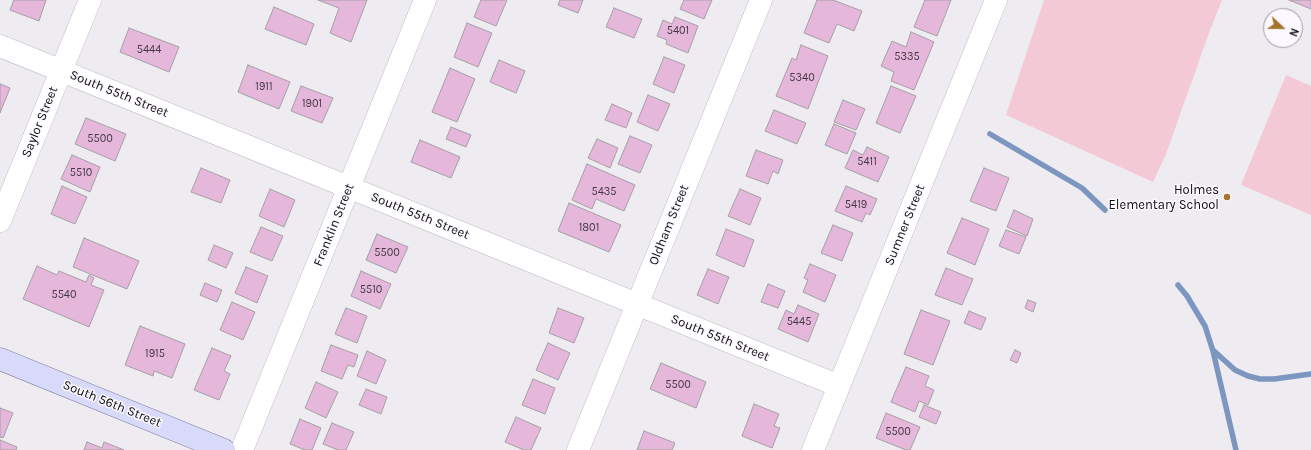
<!DOCTYPE html>
<style>
body{margin:0}
#map{position:relative;width:1311px;height:450px;overflow:hidden;background:#eeebf1;font-family:Karla,sans-serif}
canvas{display:block}
.north{position:absolute;left:1263px;top:8px;width:40px;height:40px;box-sizing:border-box;background:#fcf8ff;border:1px solid #9d9a9f;border-radius:50%;rotate:112deg;font-size:11px;font-weight:700;line-height:16px;text-align:center;color:#0e0d0f}
.north::after{content:'';display:block;margin:auto;width:14px;height:18px;background:#a5732a;clip-path:polygon(50% 0,100% 100%,50% 72%,0 100%)}
</style>
<div id="map">
<canvas width="1311" height="450"></canvas>
<div class="north">N</div>
</div>
<script>
const g = document.querySelector('canvas').getContext('2d');
g.lineJoin = 'round';
function paint(path, color) {
  g.fillStyle = color;
  g.fill(path, 'evenodd');
}
function shape(rows) {
  const path = new Path2D();
  for (const r of rows) {
    path.moveTo(r[0], r[1]);
    for (let i = 2; i < r.length; i += 2) path.lineTo(r[i], r[i + 1]);
  }
  return path;
}
function strokePath(path, color, width, dash) {
  g.strokeStyle = color;
  g.lineWidth = width;
  g.lineCap = dash ? 'butt' : 'round';
  g.setLineDash(dash || []);
  g.stroke(path);
}
function drawText(font, color, halo, rows, align = 'center') {
  g.font = font + ' Karla,sans-serif';
  g.lineWidth = 3;
  g.setLineDash([]);
  g.textBaseline = 'middle';
  g.strokeStyle = halo;
  g.fillStyle = color;
  for (const [text, x, y, turn = 0] of rows) {
    g.save();
    g.translate(x, y);
    g.rotate((+turn || 0) * Math.PI / 180);
    g.textAlign = isNaN(turn) ? turn : align;
    if (halo) g.strokeText(text, 0, 0);
    g.fillText(text, 0, 0);
    g.restore();
  }
}
paint(shape([
 [1044,0,1222,0,1209,33,1166,154,1153,182,1006,115],
 [1286,75,1311,86,1311,215,1241,185]
]), '#f4c9d6');
strokePath(shape([
 [990,134,1082,188,1105,210],
 [1178,285,1187,296,1205,326,1213,351,1236,450],
 [1214,351,1235,370,1248,376,1260,379,1274,379,1311,374]
]), '#7c96c0', 5.5);
const building = shape([
 [14,0,46,0,39,21,10,10,14,0],
 [318,0,367,0,351,42,330,33,339,8,318,0],
 [481,0,507,0,496,26,474,17,481,0],
 [560,0,583,0,578,13,558,5,560,0],
 [684,0,712,0,704,19,680,9,684,0],
 [817,0,833,0,862,11,854,31,837,24,829,43,804,33,817,0],
 [925,0,951,0,937,36,914,27,925,0],
 [1289,0,1311,0,1311,9,1289,0],
 [274,7,314,24,306,45,265,29,274,7],
 [614,8,642,19,634,38,606,27,614,8],
 [675,17,698,26,688,53,666,44,667,40,657,36,663,20,672,24,675,17],
 [467,23,492,33,478,67,454,57,467,23],
 [129,28,179,47,169,72,120,52,129,28],
 [911,32,934,42,914,90,891,81,894,72,881,66,892,41,906,47,911,32],
 [801,45,828,56,808,109,776,96,792,58,796,60,801,45],
 [664,57,685,65,674,93,653,84,664,57],
 [499,60,525,71,516,93,490,82,499,60],
 [248,65,290,82,279,109,238,92,248,65],
 [450,68,475,79,457,122,432,112,450,68],
 [0,84,10,88,0,113,0,84],
 [301,86,333,98,322,123,291,111,301,86],
 [891,86,916,96,900,133,876,123,891,86],
 [648,95,670,104,658,131,637,122,648,95],
 [843,100,865,109,856,130,834,122,843,100],
 [612,104,632,113,626,128,605,120,612,104],
 [774,110,806,123,797,144,765,131,774,110],
 [86,118,126,134,115,161,75,144,86,118],
 [834,124,856,133,847,154,825,145,834,124],
 [451,127,471,135,466,147,446,139,451,127],
 [630,136,652,145,640,173,618,164,630,136],
 [597,139,618,148,610,168,588,158,597,139],
 [420,140,460,157,451,178,411,162,420,140],
 [867,147,889,157,878,182,845,168,853,150,863,155,867,147],
 [756,150,783,160,778,174,773,171,768,184,746,176,756,150],
 [72,155,100,167,90,192,61,179,72,155],
 [587,164,635,185,624,211,596,199,592,209,572,200,587,164],
 [201,168,230,180,221,203,191,192,201,168],
 [984,168,1009,178,996,211,970,201,984,168],
 [62,186,87,197,75,224,51,214,62,186],
 [846,186,877,199,870,215,866,213,862,222,835,211,846,186],
 [270,189,295,200,284,227,259,216,270,189],
 [740,189,761,198,750,225,728,216,740,189],
 [569,203,621,225,609,252,558,231,569,203],
 [1014,210,1033,219,1027,236,1007,227,1014,210],
 [962,218,989,229,975,265,947,253,962,218],
 [833,225,853,233,842,261,821,253,833,225],
 [261,227,283,236,272,261,250,252,261,227],
 [726,229,754,240,744,267,716,255,726,229],
 [1006,230,1026,237,1019,254,999,246,1006,230],
 [377,234,408,247,396,273,366,260,377,234],
 [84,238,139,261,127,289,73,267,84,238],
 [214,245,233,253,226,268,208,260,214,245],
 [810,264,836,275,825,302,803,292,808,280,804,278,810,264],
 [37,266,57,275,59,271,86,282,89,275,94,278,91,285,104,290,89,327,23,299,37,266],
 [246,267,268,276,257,303,235,293,246,267],
 [946,268,973,279,962,305,935,295,946,268],
 [708,269,729,277,718,304,697,295,708,269],
 [361,271,391,284,380,309,351,296,361,271],
 [205,283,222,290,217,302,200,295,205,283],
 [768,284,785,291,778,308,761,302,768,284],
 [1028,300,1036,303,1033,312,1025,308,1028,300],
 [232,302,255,312,243,340,220,330,232,302],
 [798,305,819,314,808,342,778,329,786,310,794,314,798,305],
 [346,308,367,316,357,343,335,334,346,308],
 [558,308,584,318,574,343,549,333,558,308],
 [921,310,950,321,933,365,904,354,921,310],
 [969,311,986,318,981,330,964,323,969,311],
 [140,326,185,344,172,378,154,371,153,376,125,365,140,326],
 [548,343,570,353,558,380,536,370,548,343],
 [331,345,358,355,354,367,348,365,342,379,321,371,331,345],
 [212,348,231,356,224,371,230,374,219,400,194,390,212,348],
 [1015,350,1021,353,1017,363,1010,360,1015,350],
 [367,351,386,360,376,384,357,376,367,351],
 [661,363,706,382,696,408,650,389,661,363],
 [906,367,929,376,925,386,934,390,928,405,919,401,915,412,891,402,906,367],
 [533,379,555,388,545,414,522,405,533,379],
 [316,382,338,392,326,418,305,408,316,382],
 [366,389,387,397,381,414,359,405,366,389],
 [754,404,779,414,774,426,780,428,772,448,742,436,754,404],
 [924,405,941,412,936,424,919,417,924,405],
 [0,408,13,413,3,438,0,437,0,408],
 [886,413,920,427,910,450,906,450,876,438,886,413],
 [516,417,541,428,531,450,524,450,505,442,516,417],
 [300,419,321,428,312,450,305,450,290,444,300,419],
 [332,423,354,432,346,450,338,450,323,444,332,423],
 [644,431,675,443,672,450,637,450,644,431],
 [0,440,17,447,16,450,0,450,0,440],
 [87,442,102,448,104,442,124,450,84,450,87,442]
]);
paint(building, '#e4b7db');
strokePath(building, '#a5a0a4', 1);
const minor = shape([
 [0,46,839,386],
 [0,221,90,0],
 [242,450,425,0],
 [578,450,761,0],
 [813,450,996,0]
]);
const major = shape([
 [0,359,224,450]
]);
strokePath(minor, '#c0bdc3', 23);
strokePath(major, '#8281a4', 23);
strokePath(minor, '#fff', 22);
strokePath(major, '#d9d9f9', 22);
for (const [x, y, r, color] of [
 [1227,197,4,"#a5732a"]
]) {
  const dot = new Path2D();
  dot.arc(x, y, r, 0, 2 * Math.PI);
  g.fillStyle = color;
  g.fill(dot);
  strokePath(dot, '#fcf8ff', 1.5);
}
drawText('11px', '#443842', null, [
 ["5401",678,31],
 ["5444",149,50],
 ["5335",907,57],
 ["5340",802,78],
 ["1911",264,87],
 ["1901",312,104],
 ["5500",100,139],
 ["5411",867,162],
 ["5510",81,173],
 ["5435",604,192],
 ["5419",856,205],
 ["1801",589,228],
 ["5500",387,253],
 ["5510",371,290],
 ["5540",64,295],
 ["5445",799,322],
 ["1915",155,354],
 ["5500",678,385],
 ["5500",898,432]
]);
drawText('13px', '#0e0d0f', '#fcf8ff', [
 ["South 55th Street",119,94,22],
 ["Saylor Street",40,122,-68],
 ["South 55th Street",420,216,22],
 ["Franklin Street",334,225,-68],
 ["Oldham Street",669,225,-68],
 ["Sumner Street",905,225,-68],
 ["South 55th Street",720,338,22],
 ["South 56th Street",112,404,22]
]);
drawText('13px', '#0e0d0f', '#fcf8ff', [
 ["Holmes",1219,190],
 ["Elementary School",1219,205]
], 'right');
</script>
